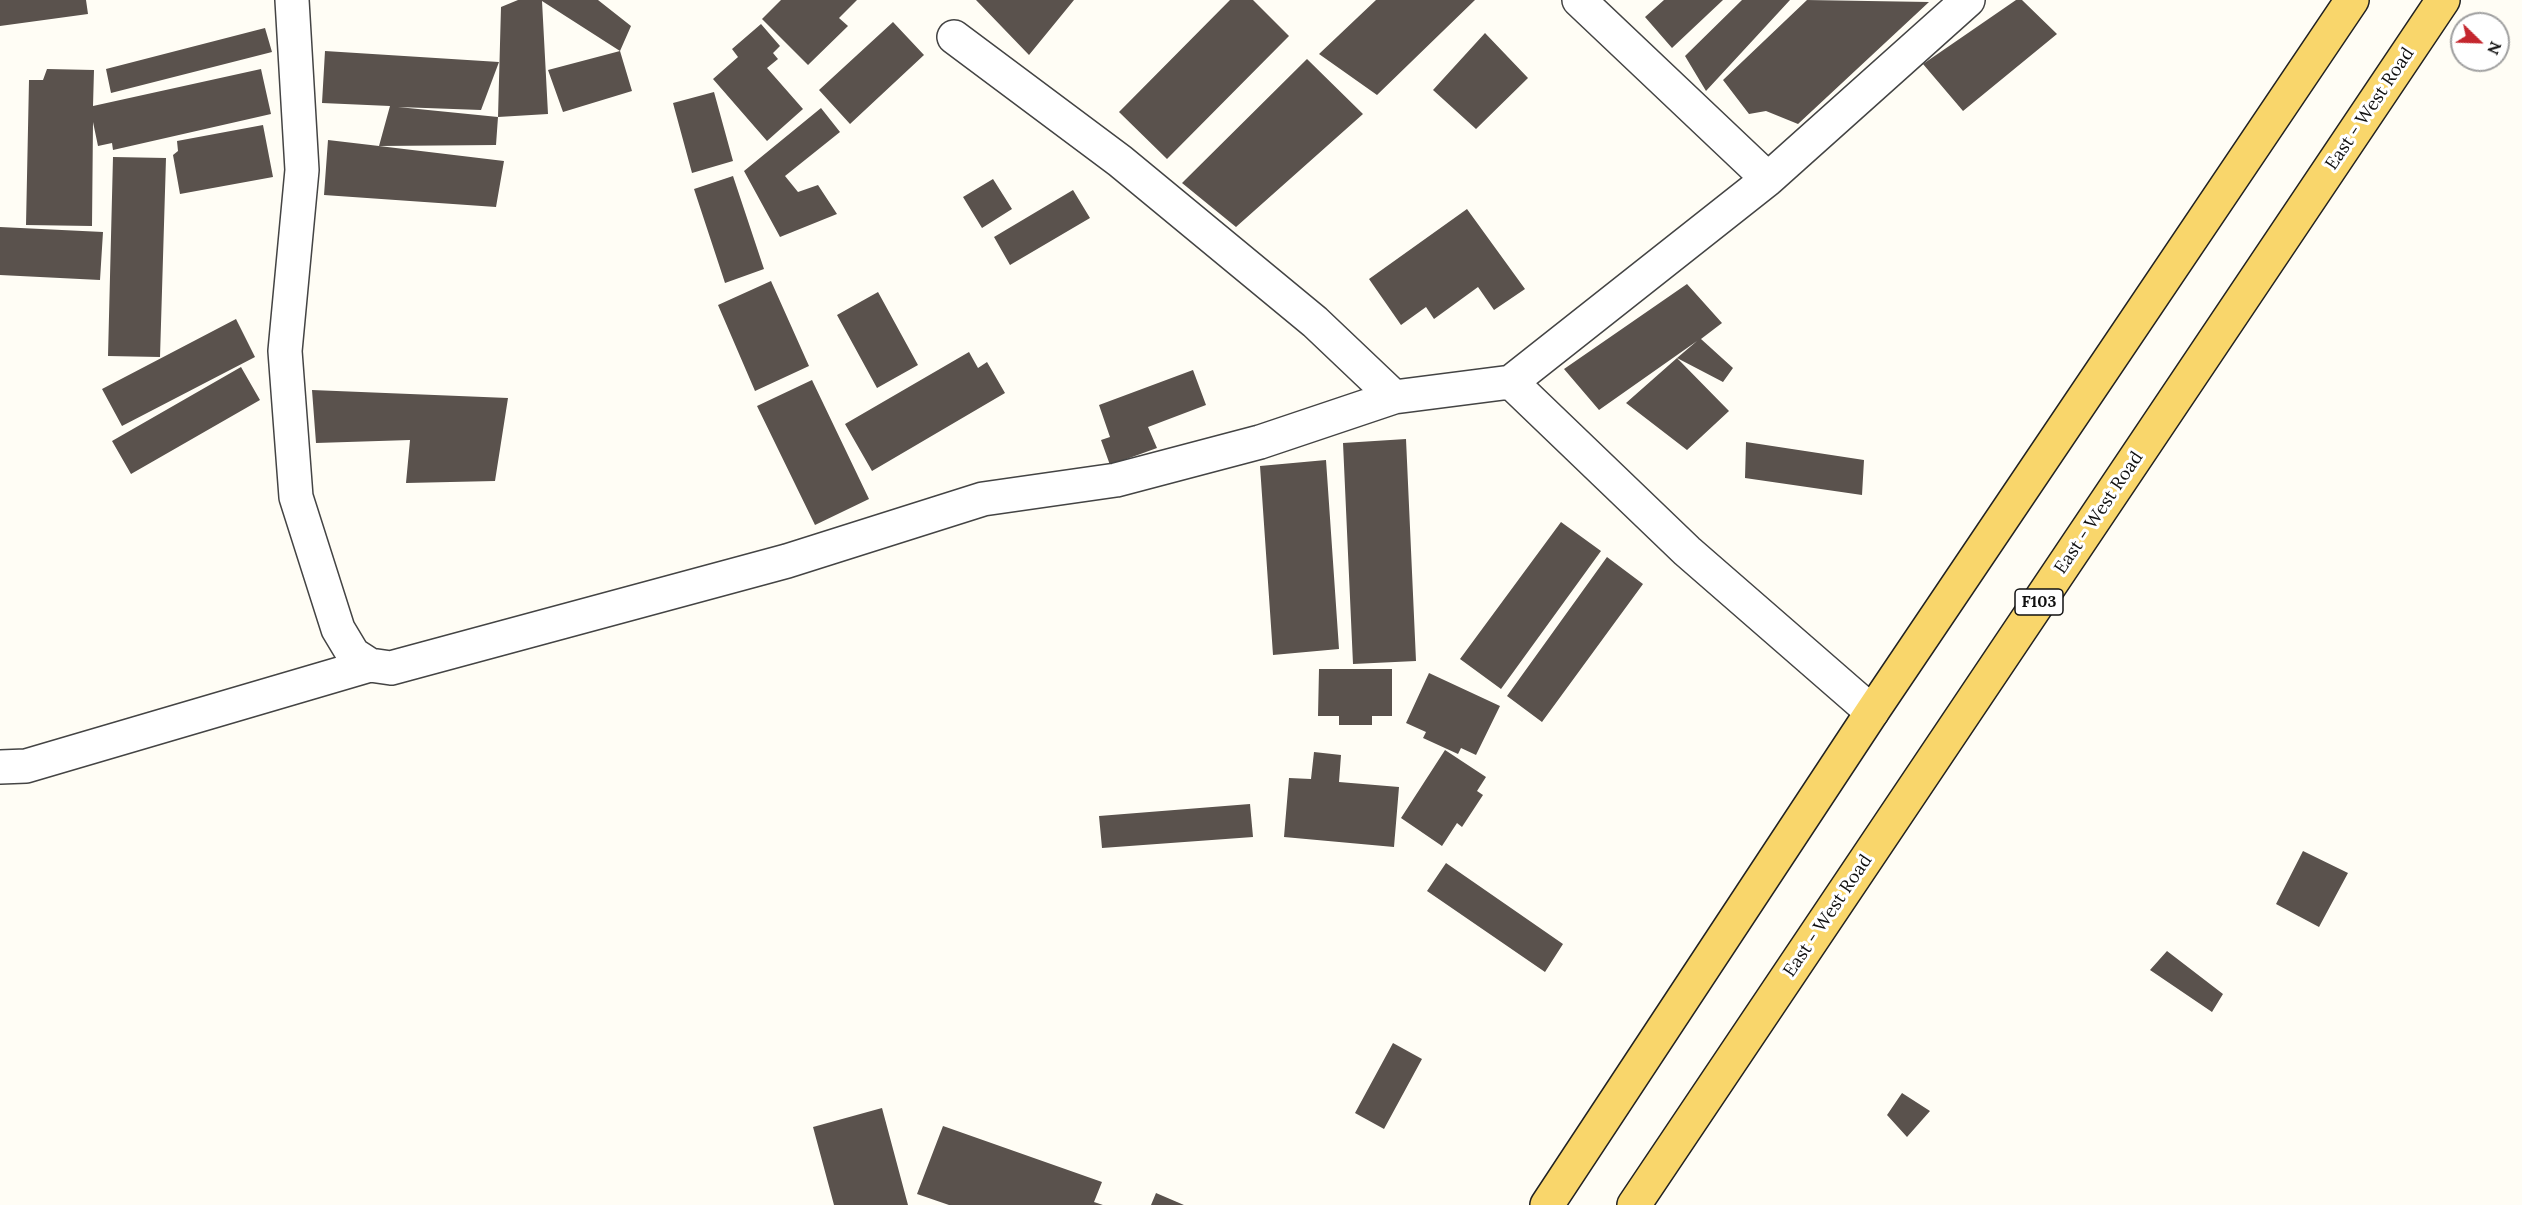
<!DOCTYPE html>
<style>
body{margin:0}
#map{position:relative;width:2522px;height:1205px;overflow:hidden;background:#fffdf5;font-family:Lora,serif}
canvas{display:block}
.north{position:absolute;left:2450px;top:12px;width:60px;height:60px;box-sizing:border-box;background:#fff;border:2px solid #a0a0a0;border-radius:50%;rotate:113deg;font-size:16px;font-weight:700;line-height:24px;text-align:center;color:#111}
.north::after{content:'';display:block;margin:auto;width:21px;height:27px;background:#c4262e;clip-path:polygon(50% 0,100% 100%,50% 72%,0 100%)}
</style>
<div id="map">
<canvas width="2522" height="1205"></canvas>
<div class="north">N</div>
</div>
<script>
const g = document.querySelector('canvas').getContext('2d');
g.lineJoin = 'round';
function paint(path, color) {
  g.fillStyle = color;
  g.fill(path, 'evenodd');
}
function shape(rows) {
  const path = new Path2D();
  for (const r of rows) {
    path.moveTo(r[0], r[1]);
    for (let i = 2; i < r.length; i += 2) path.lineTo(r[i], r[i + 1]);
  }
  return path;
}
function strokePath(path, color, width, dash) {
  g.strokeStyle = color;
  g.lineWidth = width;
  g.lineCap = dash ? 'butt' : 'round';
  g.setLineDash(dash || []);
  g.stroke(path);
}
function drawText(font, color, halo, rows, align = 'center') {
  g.font = font + ' Lora,serif';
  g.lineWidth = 6;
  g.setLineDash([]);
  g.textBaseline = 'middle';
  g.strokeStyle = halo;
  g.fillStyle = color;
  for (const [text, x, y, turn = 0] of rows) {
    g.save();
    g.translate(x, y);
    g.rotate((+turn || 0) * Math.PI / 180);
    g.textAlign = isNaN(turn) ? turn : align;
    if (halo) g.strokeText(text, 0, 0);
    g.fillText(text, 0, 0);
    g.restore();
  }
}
paint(shape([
 [0,0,86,0,88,14,0,26],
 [518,0,598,0,631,26,620,51,542,1,548,114,498,117,501,7],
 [781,0,857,0,839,18,848,26,808,65,762,19],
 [976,0,1074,0,1029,55],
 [1230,0,1253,0,1289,36,1167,159,1119,112],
 [1376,0,1475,0,1377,95,1319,54],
 [1664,0,1723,0,1672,48,1645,17],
 [1742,0,1790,0,1706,91,1685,56],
 [1807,0,1929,2,1798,124,1766,111,1749,114,1723,80],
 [2016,0,2022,0,2057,34,1963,111,1923,64],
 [893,22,924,55,850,124,819,90],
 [761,24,780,46,773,53,778,59,767,68,803,109,767,141,713,79,738,57,732,49],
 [265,28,272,52,111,93,106,69],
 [1485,33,1528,78,1476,129,1433,90],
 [325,51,499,62,481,110,398,107,498,117,496,145,379,146,504,161,496,207,324,195,328,140,379,146,390,106,322,103],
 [620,51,632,91,563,112,548,70],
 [1307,59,1363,114,1236,227,1182,183],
 [47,69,94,70,93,106,261,69,271,114,113,150,112,143,98,146,93,122,92,226,26,225,29,80,43,80],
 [714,92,733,161,692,173,673,103],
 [821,108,840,132,785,176,798,192,818,185,837,214,780,237,744,171],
 [263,125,273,177,180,194,173,155,178,151,177,141],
 [113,157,166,158,160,357,108,356],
 [733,176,764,269,725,283,694,189],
 [993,179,1012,209,982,228,963,197],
 [1073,190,1090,218,1010,265,994,237],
 [1467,209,1525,289,1494,310,1478,287,1434,319,1426,307,1401,325,1369,279],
 [0,227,103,232,100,280,0,275],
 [771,281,809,366,755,391,718,305],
 [1687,284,1722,323,1701,339,1733,368,1723,382,1677,358,1697,341,1599,410,1564,369],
 [878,292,918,365,877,388,837,315],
 [236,319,255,357,122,426,102,389],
 [969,352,978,368,987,362,1005,393,872,471,845,424],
 [1677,358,1729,411,1687,450,1626,403],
 [241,367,260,400,131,474,112,441],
 [1193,370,1206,405,1148,427,1157,448,1110,465,1101,440,1110,437,1099,405],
 [812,380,869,499,815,525,757,406],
 [312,390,508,398,495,481,406,483,410,440,316,443],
 [1406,439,1416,661,1353,664,1343,443],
 [1746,442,1864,460,1862,495,1745,478],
 [1326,460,1339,649,1273,655,1260,466],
 [1561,522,1601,551,1501,689,1460,659],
 [1607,557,1643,584,1542,722,1507,696],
 [1319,669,1392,669,1392,716,1372,716,1372,725,1339,725,1339,716,1318,716],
 [1429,673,1500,706,1476,755,1461,748,1458,754,1423,738,1426,732,1406,723],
 [1445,750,1486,777,1477,791,1483,795,1462,827,1457,823,1442,846,1401,818],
 [1314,752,1341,755,1339,782,1399,787,1394,847,1284,837,1289,778,1311,779],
 [1250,804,1253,837,1102,848,1099,816],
 [2303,851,2348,873,2319,927,2276,904],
 [1446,863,1563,944,1545,972,1427,891],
 [2167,951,2223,994,2212,1012,2150,970],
 [1393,1043,1422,1059,1384,1129,1355,1113],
 [1902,1093,1930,1111,1907,1137,1887,1115],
 [882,1108,908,1205,834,1205,813,1127],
 [943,1126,1102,1182,1094,1202,1103,1205,949,1205,917,1194],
 [1156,1193,1184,1205,1151,1205]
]), '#5a524d');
const minor = shape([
 [292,0,302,170,285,351,296,497,338,629,353,654,370,665,391,668,787,561,983,499,1116,480,1260,442,1394,397,1511,382,1768,179,1968,0],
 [1579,0,1768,179],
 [954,37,1120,161,1315,322,1394,397],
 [1511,382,1687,551,1872,712],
 [0,767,26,766,370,665]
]);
const major = shape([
 [1547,1205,1872,712,2352,0],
 [1634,1205,2443,0]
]);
strokePath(minor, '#444', 36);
strokePath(major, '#222', 36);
strokePath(minor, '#fff', 33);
strokePath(major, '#f9d66b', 33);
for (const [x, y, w] of [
 [2039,602,48]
]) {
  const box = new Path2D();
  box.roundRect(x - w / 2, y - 13, w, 26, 4.5);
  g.fillStyle = '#fff';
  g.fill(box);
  strokePath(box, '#111', 1.5);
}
drawText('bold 16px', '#111', null, [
 ["F103",2039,602]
]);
drawText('18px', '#111', '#fff', [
 ["East - West Road",2370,109,-56],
 ["East - West Road",2099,513,-56],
 ["East - West Road",1828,916,-56]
]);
</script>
